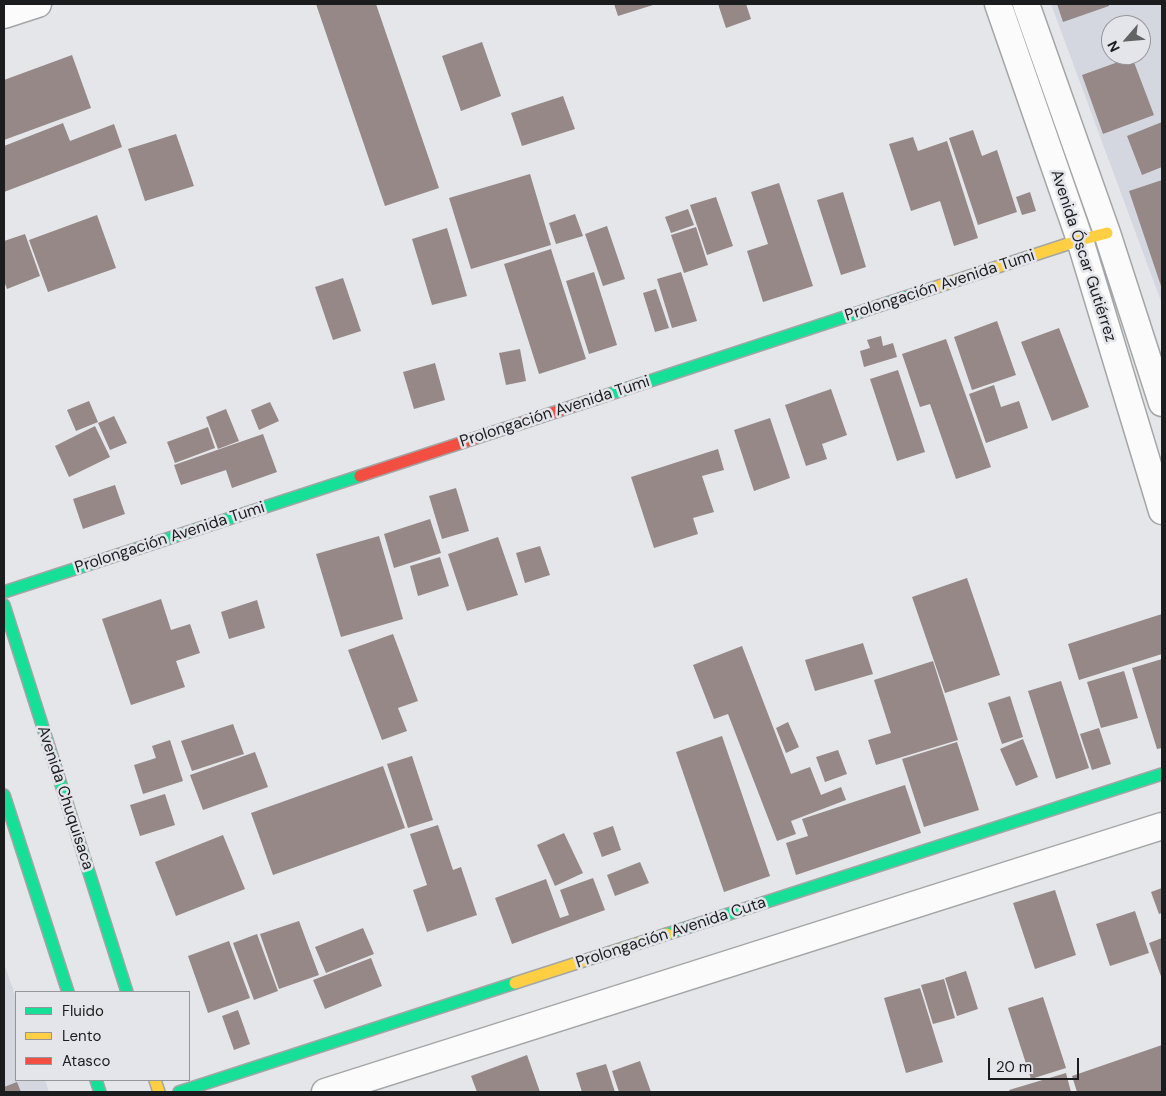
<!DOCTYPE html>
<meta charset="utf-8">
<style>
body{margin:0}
#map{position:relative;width:1166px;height:1096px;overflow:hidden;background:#e4e6e9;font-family:"DM Sans",sans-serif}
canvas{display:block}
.frame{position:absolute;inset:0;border:5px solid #1b1c1d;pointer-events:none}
.legend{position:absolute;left:15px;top:991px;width:175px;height:90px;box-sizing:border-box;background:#e3e5ea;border:1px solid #939598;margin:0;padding:6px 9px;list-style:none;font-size:15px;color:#1b1c1d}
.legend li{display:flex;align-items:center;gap:10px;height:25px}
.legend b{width:25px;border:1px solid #939598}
.north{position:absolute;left:1101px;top:15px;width:50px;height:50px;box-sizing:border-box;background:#e3e5ea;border:1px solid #939598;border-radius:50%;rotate:243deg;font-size:14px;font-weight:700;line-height:20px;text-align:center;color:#1b1c1d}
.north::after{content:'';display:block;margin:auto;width:18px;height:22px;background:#616364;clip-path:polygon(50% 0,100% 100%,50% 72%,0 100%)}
.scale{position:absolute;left:988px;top:1058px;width:91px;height:22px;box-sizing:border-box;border:2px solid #1b1c1d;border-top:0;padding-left:6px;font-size:15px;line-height:18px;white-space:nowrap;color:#1b1c1d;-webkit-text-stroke:4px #e3e5ea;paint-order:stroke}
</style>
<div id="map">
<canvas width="1166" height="1096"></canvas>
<div class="frame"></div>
<ul class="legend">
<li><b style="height:6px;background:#16e098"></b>Fluido</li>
<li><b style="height:6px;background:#ffcf43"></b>Lento</li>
<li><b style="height:6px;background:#f24e42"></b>Atasco</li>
</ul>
<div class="north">N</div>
<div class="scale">20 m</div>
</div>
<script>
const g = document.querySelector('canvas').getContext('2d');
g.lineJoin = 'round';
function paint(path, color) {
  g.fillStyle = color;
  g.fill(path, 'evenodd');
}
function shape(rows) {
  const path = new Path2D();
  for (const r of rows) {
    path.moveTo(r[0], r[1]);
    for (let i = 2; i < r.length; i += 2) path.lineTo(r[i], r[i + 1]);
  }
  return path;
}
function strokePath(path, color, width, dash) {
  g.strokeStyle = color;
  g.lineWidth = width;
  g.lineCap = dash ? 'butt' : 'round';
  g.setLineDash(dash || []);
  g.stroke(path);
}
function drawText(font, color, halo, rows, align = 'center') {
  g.font = font + ' "DM Sans",sans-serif';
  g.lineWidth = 5;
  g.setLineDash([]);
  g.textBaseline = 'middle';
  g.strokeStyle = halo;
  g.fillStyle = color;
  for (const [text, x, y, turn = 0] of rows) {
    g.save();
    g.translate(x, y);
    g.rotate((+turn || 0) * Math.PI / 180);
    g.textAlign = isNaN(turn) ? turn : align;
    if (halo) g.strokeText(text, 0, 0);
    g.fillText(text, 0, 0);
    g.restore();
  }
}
paint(shape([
 [1051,4,1162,4,1162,304],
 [1111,25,1141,25,1141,55,1111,55],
 [4,963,16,998,16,1080,45,1080,49,1092,4,1092]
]), '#d4d7df');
paint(shape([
 [316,4,376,4,439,188,385,206],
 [614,4,652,4,653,5,618,16],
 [718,4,746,4,751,19,726,28],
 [1057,4,1109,4,1109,6,1063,22],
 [482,42,501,96,461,111,442,56],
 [72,55,91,108,4,140,4,80],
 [1132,57,1154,115,1103,134,1082,75],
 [563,96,575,129,522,146,511,113],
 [1162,122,1162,167,1142,175,1127,136],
 [63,123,70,141,114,124,122,147,4,192,4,146],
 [973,130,982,156,997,150,1017,212,978,225,949,138],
 [176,134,194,186,145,201,128,149],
 [913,137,918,151,947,141,978,238,954,246,940,201,911,211,889,144],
 [530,174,551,245,471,269,449,198],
 [1162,180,1162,289,1129,191],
 [779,183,813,286,763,302,747,251,768,244,751,192],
 [843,192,866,267,841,275,817,200],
 [1030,192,1036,211,1022,215,1016,197],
 [716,197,733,246,707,255,690,205],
 [688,209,694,225,671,233,665,217],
 [575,214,583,236,556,244,549,223],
 [97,215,116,268,48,292,29,240],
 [607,226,625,279,603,286,585,234],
 [696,227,708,265,684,273,671,235],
 [447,228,467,296,432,305,412,239],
 [25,234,40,276,7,289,4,281,4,241],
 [551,249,586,359,539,374,504,264],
 [594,272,617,345,589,354,566,281],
 [681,272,697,321,672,328,657,279],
 [343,278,361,331,333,340,315,287],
 [656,289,669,328,655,332,643,293],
 [997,321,1016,375,972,390,954,337],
 [1059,328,1089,407,1052,421,1021,342],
 [881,336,883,346,893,343,897,357,864,367,860,351,870,348,867,340],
 [946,339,991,467,956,479,930,404,920,407,902,354],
 [520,349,526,381,506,385,499,353],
 [435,363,445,400,414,409,403,372],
 [898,370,925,452,897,461,870,379],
 [994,385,1001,407,1019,401,1028,428,986,443,969,394],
 [831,389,847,435,822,444,827,459,806,466,785,405],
 [89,401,98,422,76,431,67,410],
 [270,402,279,421,259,430,251,410],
 [226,409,239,441,218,449,206,417],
 [114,416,127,443,110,450,98,423],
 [770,418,790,478,754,491,734,430],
 [95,426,110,457,69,477,55,446],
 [208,427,215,448,175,463,167,442],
 [263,434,277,472,232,488,226,470,181,485,174,465],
 [718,449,724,470,702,476,714,512,693,518,698,534,654,548,631,477],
 [115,485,125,514,83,529,73,499],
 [456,488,469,531,442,539,429,496],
 [430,519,441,553,394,568,384,534],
 [379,536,403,619,341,637,316,554],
 [498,537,518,595,467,611,448,554],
 [540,546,550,575,525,583,516,553],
 [440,557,449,586,418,596,410,566],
 [967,578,1000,675,945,693,912,597],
 [161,599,171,630,190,624,200,653,176,661,185,687,131,705,102,619],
 [257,600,265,628,229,639,221,612],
 [1162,614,1162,654,1079,680,1068,644],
 [393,634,418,701,398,708,407,731,382,740,348,650],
 [863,643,873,674,815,691,805,660],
 [742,646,791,774,810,767,821,795,841,787,846,800,791,821,796,834,777,841,728,714,714,719,693,665],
 [1162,659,1162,748,1157,749,1132,668],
 [933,661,958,740,876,765,868,740,891,733,874,680],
 [1124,671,1138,718,1101,728,1087,682],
 [1061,681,1089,768,1056,779,1028,691],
 [1010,696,1023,737,1002,744,988,703],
 [788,722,799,747,786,753,776,728],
 [233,724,244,754,192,771,181,741],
 [1099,728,1111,764,1092,770,1080,734],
 [722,736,770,876,724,892,676,752],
 [1023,739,1038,777,1016,786,1000,749],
 [170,740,183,781,143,794,134,765,156,758,152,746],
 [957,742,979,810,924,827,902,759],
 [838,750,847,774,825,782,816,757],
 [255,752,268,787,203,810,190,775],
 [412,756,433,820,408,828,387,764],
 [383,766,405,828,273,875,251,813],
 [905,785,921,833,796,875,786,843,808,836,802,819],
 [165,794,175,825,140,836,130,805],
 [438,825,453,870,461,867,477,915,427,932,413,890,427,885,410,834],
 [613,826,621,850,602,857,593,833],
 [564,833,583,873,555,886,537,845],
 [223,835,245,889,176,916,155,862],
 [640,862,649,883,615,896,607,875],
 [593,878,605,910,512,944,495,898,546,879,560,918,569,915,560,890],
 [1162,888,1162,913,1159,914,1151,892],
 [1055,890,1076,955,1035,969,1013,903],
 [1135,911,1149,953,1110,966,1096,924],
 [299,921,319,975,279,989,260,934],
 [363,928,374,954,326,973,315,947],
 [257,934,278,991,254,1000,233,943],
 [1162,938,1162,979,1149,943],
 [229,941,250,998,208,1013,188,956],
 [371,958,382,986,325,1009,313,980],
 [966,971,978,1009,957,1016,945,978],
 [944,979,955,1018,933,1024,921,985],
 [920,988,943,1062,906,1073,884,998],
 [1043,997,1066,1068,1031,1079,1008,1008],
 [238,1010,250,1044,234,1050,222,1016],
 [1162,1045,1162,1092,1077,1092,1072,1076],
 [527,1055,540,1092,477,1092,471,1076],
 [640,1061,651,1092,619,1092,612,1071],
 [606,1064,615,1092,582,1092,576,1073],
 [1066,1073,1071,1092,1010,1092,1009,1090],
 [17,1082,21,1092,4,1092,4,1087]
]), '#958887');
const street = shape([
 [998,4,1080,240,1162,511],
 [1026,4,1107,233,1162,403],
 [4,15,38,4],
 [325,1092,1162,826]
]);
const fast = shape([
 [595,399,927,290],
 [4,592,360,476],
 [4,605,127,992],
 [4,795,68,992],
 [667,934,1162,774],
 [96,1080,100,1092],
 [179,1092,515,983]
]);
const slow = shape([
 [927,290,1080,240,1107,233],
 [515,983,667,934],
 [155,1080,159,1092]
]);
const jam = shape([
 [360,476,595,399]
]);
strokePath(street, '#a3a5a6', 29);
strokePath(fast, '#a3a5a6', 14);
strokePath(slow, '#a3a5a6', 14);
strokePath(jam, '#a3a5a6', 14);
strokePath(street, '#fbfbfc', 26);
strokePath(fast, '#16e098', 11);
strokePath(slow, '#ffcf43', 11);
strokePath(jam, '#f24e42', 11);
drawText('16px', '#1b1c1d', '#e3e5ea', [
 ["Avenida Óscar Gutiérrez",1083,256,72],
 ["Prolongación Avenida Tumi",940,286,-18],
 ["Prolongación Avenida Tumi",555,412,-18],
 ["Prolongación Avenida Tumi",170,538,-18],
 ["Avenida Chuquisaca",65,798,72],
 ["Prolongación Avenida Cuta",671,933,-18]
]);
</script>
